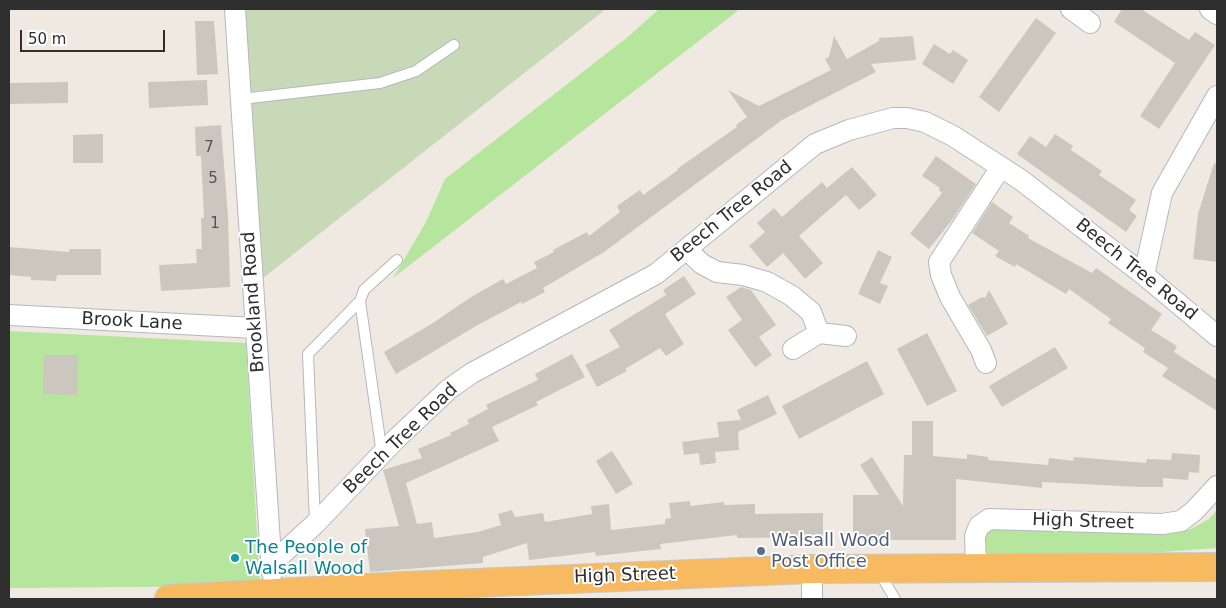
<!DOCTYPE html>
<style>
body{margin:0}
#map{position:relative;width:1226px;height:608px;overflow:hidden;background:#efe9e1;font-family:"DejaVu Sans",sans-serif}
canvas{display:block}
.frame{position:absolute;inset:0;border:10px solid #2e2e2e;pointer-events:none}
.scale{position:absolute;left:20px;top:30px;width:145px;height:22px;box-sizing:border-box;border:2px solid #2e2e2e;border-top:0;padding-left:6px;font-size:15px;line-height:18px;white-space:nowrap;color:#2e2e2e;-webkit-text-stroke:4px #fff;paint-order:stroke}
</style>
<div id="map">
<canvas width="1226" height="608"></canvas>
<div class="frame"></div>
<div class="scale">50 m</div>
</div>
<script>
const g = document.querySelector('canvas').getContext('2d');
g.lineJoin = 'round';
function paint(path, color) {
  g.fillStyle = color;
  g.fill(path, 'evenodd');
}
function shape(rows) {
  const path = new Path2D();
  for (const r of rows) {
    path.moveTo(r[0], r[1]);
    for (let i = 2; i < r.length; i += 2) path.lineTo(r[i], r[i + 1]);
  }
  return path;
}
function strokePath(path, color, width, dash) {
  g.strokeStyle = color;
  g.lineWidth = width;
  g.lineCap = dash ? 'butt' : 'round';
  g.setLineDash(dash || []);
  g.stroke(path);
}
function drawText(font, color, halo, rows, align = 'center') {
  g.font = font + ' "DejaVu Sans",sans-serif';
  g.lineWidth = 4;
  g.setLineDash([]);
  g.textBaseline = 'middle';
  g.strokeStyle = halo;
  g.fillStyle = color;
  for (const [text, x, y, turn = 0] of rows) {
    g.save();
    g.translate(x, y);
    g.rotate((+turn || 0) * Math.PI / 180);
    g.textAlign = isNaN(turn) ? turn : align;
    if (halo) g.strokeText(text, 0, 0);
    g.fillText(text, 0, 0);
    g.restore();
  }
}
paint(shape([
 [659,9,740,9,393,278,426,222,445,179,629,36],
 [9,331,246,343,260,586,9,588],
 [1217,510,1217,548,1134,554,985,555,982,547,987,532,994,526,1189,530,1209,519]
]), '#b6e59e');
paint(shape([
 [245,9,606,9,263,278]
]), '#c8d9b8');
paint(shape([
 [1122,9,1141,9,1189,40,1195,32,1215,45,1159,129,1140,116,1175,63,1114,22],
 [1036,18,1056,33,999,112,979,97],
 [195,21,214,21,218,74,197,75],
 [834,36,847,59,879,41,879,38,913,36,916,60,871,64,876,72,782,120,604,252,543,288,545,292,522,304,521,302,476,326,396,374,384,352,433,323,471,297,503,279,506,284,537,268,534,262,554,252,553,250,587,232,589,236,620,212,617,206,640,190,643,195,678,170,677,169,737,127,736,125,747,117,728,90,759,106,831,70,825,59,829,57],
 [934,44,950,54,953,50,968,60,953,84,922,64],
 [207,80,208,105,149,108,148,82],
 [68,82,68,103,9,104,9,83],
 [221,125,228,217,230,287,161,291,159,265,197,263,196,249,202,249,201,218,204,218,201,156,196,156,195,127],
 [103,134,103,163,73,163,73,135],
 [1055,134,1073,146,1071,150,1102,171,1099,175,1136,200,1129,210,1137,216,1126,232,1017,154,1030,136,1046,147],
 [936,156,976,184,952,220,929,249,910,234,942,193,939,190,940,188,922,176],
 [1214,163,1217,164,1217,262,1193,259,1198,214],
 [852,167,877,195,859,210,846,195,799,236,823,263,805,279,783,253,767,267,749,246,765,232,757,223,774,208,782,217,822,182,827,188],
 [992,202,1013,217,1009,223,1029,236,1028,238,1092,273,1096,268,1162,314,1151,330,1177,346,1174,352,1217,380,1217,411,1162,376,1168,368,1143,352,1145,348,1108,323,1111,319,1069,289,1066,294,1016,264,1015,267,995,256,999,251,972,233],
 [9,247,69,252,69,249,101,249,101,275,57,275,56,281,31,280,31,277,9,275],
 [878,250,892,257,880,283,888,286,880,304,858,294],
 [684,276,696,294,665,314,684,344,666,356,660,348,625,369,627,371,597,387,585,365,620,347,609,330,666,295,663,290],
 [741,287,751,290,776,325,759,337,772,355,755,367,728,330,742,320,726,297],
 [989,290,1008,324,987,336,968,305,982,297,985,298],
 [927,333,957,391,927,406,897,349],
 [1055,347,1068,368,1002,407,989,386],
 [572,354,585,377,536,402,538,405,492,427,499,441,406,483,417,524,432,522,434,538,478,532,501,525,498,514,512,510,515,517,543,513,545,522,592,514,591,506,609,504,611,530,665,524,665,519,671,518,669,503,690,501,690,506,724,502,724,505,755,504,755,514,823,513,823,537,737,538,737,535,660,544,661,549,596,556,595,552,529,560,527,543,483,557,483,563,370,572,365,529,399,526,383,470,422,458,418,449,451,435,450,433,469,424,467,420,488,409,486,405,538,380,535,374],
 [44,355,78,355,77,395,43,394],
 [867,361,884,394,799,439,782,406],
 [768,395,777,414,738,432,739,450,715,452,716,463,700,465,699,453,684,455,682,442,719,437,717,422,741,420,737,410],
 [912,421,933,421,933,456,967,459,967,454,988,457,988,460,1048,465,1049,458,1073,461,1074,457,1146,463,1147,459,1171,460,1172,453,1200,455,1199,473,1189,472,1188,480,1163,478,1163,487,1140,487,1042,482,1042,488,956,479,956,540,853,540,853,495,879,495,860,465,872,457,903,506,904,455,912,455],
 [612,451,633,484,616,494,596,461]
]), '#cbc7bf');
const service = shape([
 [241,99,380,83,416,71,454,45],
 [360,301,382,454],
 [315,523,308,354,360,301,364,290,397,260],
 [879,572,895,599]
]);
const minor = shape([
 [235,9,272,573],
 [1071,9,1090,23],
 [1210,9,1217,14],
 [687,250,702,264,717,272,743,275,767,282,792,296,811,312,819,333],
 [1144,275,1162,193,1217,96],
 [9,315,256,328],
 [793,349,819,333,846,336],
 [986,363,981,350,950,297,941,275,939,262,1001,167],
 [271,564,315,524,395,440,449,389,472,373,656,274,815,144,849,130,893,118,907,118,925,122,953,136,1021,180,1144,275,1217,336],
 [976,568,975,536,979,526,989,519,1162,524,1181,521,1194,511,1217,486],
 [812,599,812,569]
]);
const trunk = shape([
 [169,599,402,586,812,569,1217,567]
]);
strokePath(service, '#b4b7c1', 12);
strokePath(minor, '#b4b7c1', 22);
strokePath(trunk, '#c9c9c9', 30);
strokePath(service, '#fff', 10);
strokePath(minor, '#fff', 20);
strokePath(trunk, '#f8ba60', 28);
for (const [x, y, r, color] of [
 [761,551,5,"#5c6f8a"],
 [235,558,5,"#0f9aa8"]
]) {
  const dot = new Path2D();
  dot.arc(x, y, r, 0, 2 * Math.PI);
  g.fillStyle = color;
  g.fill(dot);
  strokePath(dot, '#fff', 2);
}
drawText('15px', '#555452', null, [
 ["7",209,148],
 ["5",213,179],
 ["1",215,224]
]);
drawText('18px', '#2e2e2e', '#fff', [
 ["Beech Tree Road",732,212,-39],
 ["Beech Tree Road",1136,270,39],
 ["Brookland Road",254,302,-94],
 ["Brook Lane",132,322,3],
 ["Beech Tree Road",401,439,-44],
 ["High Street",1083,522,2],
 ["High Street",625,576,-2]
]);
drawText('18px', '#4e5e75', '#fff', [
 ["Walsall Wood",771,541],
 ["Post Office",771,562]
], 'left');
drawText('18px', '#0d838f', '#fff', [
 ["The People of",245,548],
 ["Walsall Wood",245,569]
], 'left');
</script>
